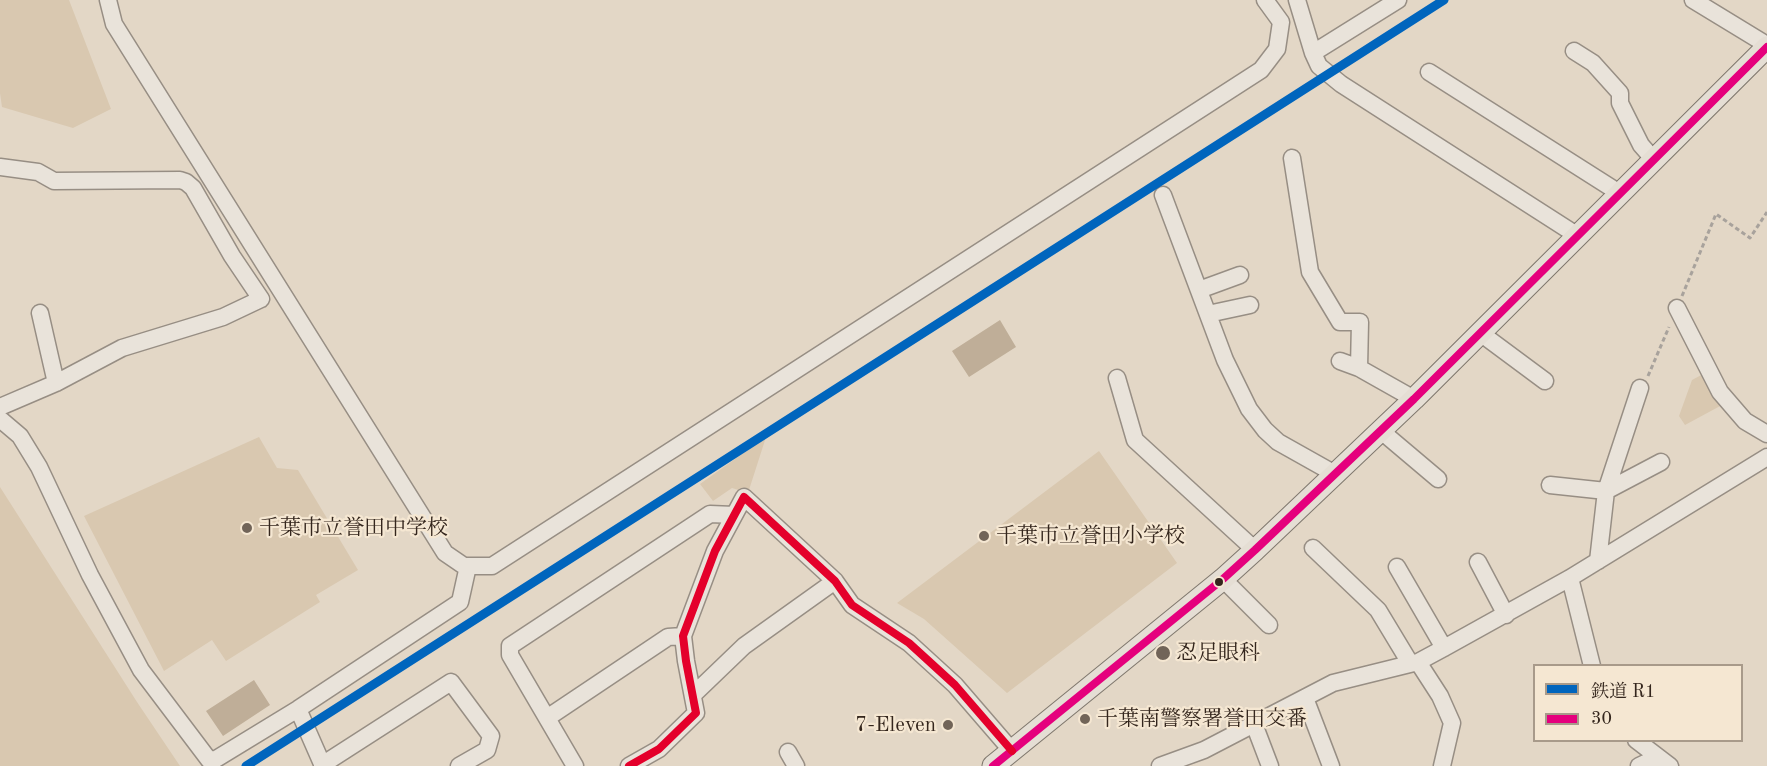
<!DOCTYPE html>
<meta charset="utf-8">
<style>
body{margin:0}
#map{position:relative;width:1767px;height:766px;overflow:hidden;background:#e3d7c6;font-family:"Old Standard TT","Noto Serif JP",serif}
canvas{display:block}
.legend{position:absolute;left:1533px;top:664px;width:210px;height:78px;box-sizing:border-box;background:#f5e7d2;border:2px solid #a89a8a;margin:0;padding:8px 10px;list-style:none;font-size:18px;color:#34261d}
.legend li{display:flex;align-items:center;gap:12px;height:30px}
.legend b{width:30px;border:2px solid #a89a8a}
</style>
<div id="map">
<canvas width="1767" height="766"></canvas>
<ul class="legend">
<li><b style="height:8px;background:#0065bd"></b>鉄道 R1</li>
<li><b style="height:8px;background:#e5007d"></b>30</li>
</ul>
</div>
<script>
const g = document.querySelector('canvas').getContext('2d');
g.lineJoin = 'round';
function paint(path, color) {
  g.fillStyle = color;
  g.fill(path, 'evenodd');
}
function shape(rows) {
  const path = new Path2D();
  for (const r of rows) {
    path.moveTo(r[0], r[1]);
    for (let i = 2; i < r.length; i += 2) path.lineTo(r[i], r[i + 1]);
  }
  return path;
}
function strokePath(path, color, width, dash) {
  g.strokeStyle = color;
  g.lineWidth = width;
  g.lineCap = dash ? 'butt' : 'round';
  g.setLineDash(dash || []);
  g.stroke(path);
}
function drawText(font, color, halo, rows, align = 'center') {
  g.font = font + ' "Old Standard TT","Noto Serif JP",serif';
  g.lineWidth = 4.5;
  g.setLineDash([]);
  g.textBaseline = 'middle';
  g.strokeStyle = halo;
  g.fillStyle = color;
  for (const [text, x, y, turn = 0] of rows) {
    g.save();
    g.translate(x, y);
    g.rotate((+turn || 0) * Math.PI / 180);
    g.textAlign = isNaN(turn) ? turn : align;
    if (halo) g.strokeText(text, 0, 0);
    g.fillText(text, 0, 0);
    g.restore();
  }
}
paint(shape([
 [0,0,69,0,111,109,73,128,2,107,0,93],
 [1705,373,1722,405,1685,425,1679,416,1692,380],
 [259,437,277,468,298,470,358,570,316,595,320,602,226,661,212,640,164,671,84,516],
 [766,437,748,493,732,488,713,501,700,484],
 [1099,451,1177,563,1007,693,924,619,897,603],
 [0,487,137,702,180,766,0,766]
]), '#d9c8b0');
paint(shape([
 [1000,320,1016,347,969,377,952,351],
 [254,680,270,705,223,736,206,711]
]), '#bfae98');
const minor = shape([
 [108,0,114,24,445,553,464,566,492,566,1261,70,1277,49,1281,22,1265,0],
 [1297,0,1313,53,1319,66,1341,84,1578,236],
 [1693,0,1767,45],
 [1574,51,1593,63,1620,93,1620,103,1641,145,1655,161],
 [1313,53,1398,0],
 [1429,72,1621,194],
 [1292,158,1310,272,1340,322,1360,322,1359,368],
 [0,167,38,172,54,181,180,180,186,182,193,188,232,256,261,299,223,317,122,348,56,383,0,407],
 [1163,195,1225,360,1249,409,1265,430,1278,442,1335,474],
 [1199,290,1240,275],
 [1677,308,1720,392,1745,421,1767,434],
 [40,313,56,383],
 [1208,314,1250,305],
 [1479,332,1545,381],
 [1340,361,1359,368,1414,399],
 [1117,378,1135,440,1255,550],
 [0,419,20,436,39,467,90,575,141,670,209,760,216,759,298,709,460,602,468,566],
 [1380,430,1438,479],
 [1550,485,1606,491,1661,462],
 [1313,548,1378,610,1410,663],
 [1598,561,1606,491,1640,388],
 [1478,562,1506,615],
 [1397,567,1444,648],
 [1570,578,1592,666],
 [1223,579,1269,625],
 [1418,662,1440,696,1452,723,1442,766],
 [693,695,744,646,835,581],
 [1305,698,1331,766],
 [298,709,323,766],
 [547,718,668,637,683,636],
 [1254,724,1270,766],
 [1636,740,1670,766],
 [788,752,796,766],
 [322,765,451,682,491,736,487,750,459,766],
 [575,766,510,655,510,646,710,514,734,515],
 [629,766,659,749,696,713,686,661,683,636,715,551,744,497,835,581,852,605,909,643,955,685,1012,751],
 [1160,766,1204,750,1333,683,1418,662,1444,648,1570,578,1767,457],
 [1639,766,1658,757]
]);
const major = shape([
 [993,766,1223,579,1255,550,1414,399,1767,47]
]);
strokePath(minor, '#978e84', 19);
strokePath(major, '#7f776d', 23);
strokePath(shape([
 [1682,296,1716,214,1750,238,1767,212],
 [1648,376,1669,327]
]), '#a8a29c', 3, [4.5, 3]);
strokePath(minor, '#e9e3da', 16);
strokePath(major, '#e5ded4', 21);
strokePath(shape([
 [993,766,1223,579,1255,550,1414,399,1767,47]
]), '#e5007d', 8);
strokePath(shape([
 [629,766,659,749,696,713,686,661,683,636,715,551,744,497,835,581,852,605,909,643,955,685,1012,751]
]), '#e4002b', 8);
strokePath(shape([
 [246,766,1444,0]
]), '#0065bd', 9);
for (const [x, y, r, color] of [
 [247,528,6,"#716458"],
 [984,536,6,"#716458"],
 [1219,582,5,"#34261d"],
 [1163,653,8,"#716458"],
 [1085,719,6,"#716458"],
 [948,725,6,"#716458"]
]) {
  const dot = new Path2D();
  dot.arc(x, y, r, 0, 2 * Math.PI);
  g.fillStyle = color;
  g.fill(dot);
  strokePath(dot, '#f5e7d2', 2);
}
drawText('21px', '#34261d', '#f5e7d2', [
 ["千葉市立誉田中学校",259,528],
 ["千葉市立誉田小学校",996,536],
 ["忍足眼科",1176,653],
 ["千葉南警察署誉田交番",1097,719],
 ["7-Eleven",936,725,"right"]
], 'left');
</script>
